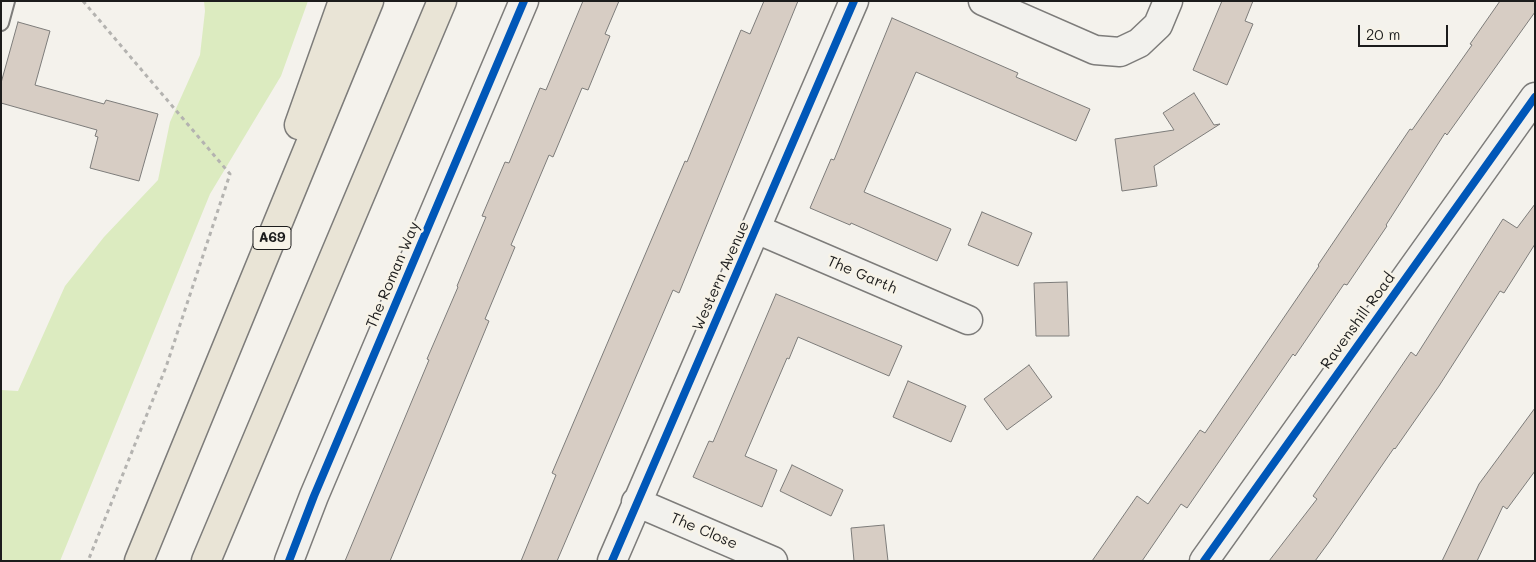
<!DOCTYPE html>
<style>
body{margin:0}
#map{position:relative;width:1536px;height:562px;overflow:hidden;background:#f4f2ec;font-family:Mali,sans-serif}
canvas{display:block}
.frame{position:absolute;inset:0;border:2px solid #1c1c1c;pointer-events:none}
.scale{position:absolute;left:1358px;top:25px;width:90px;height:22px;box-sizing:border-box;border:2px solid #1c1c1c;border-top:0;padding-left:6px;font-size:15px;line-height:18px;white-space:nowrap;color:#1c1c1c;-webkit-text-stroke:4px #f7f3e8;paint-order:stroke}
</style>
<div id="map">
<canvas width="1536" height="562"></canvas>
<div class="frame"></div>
<div class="scale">20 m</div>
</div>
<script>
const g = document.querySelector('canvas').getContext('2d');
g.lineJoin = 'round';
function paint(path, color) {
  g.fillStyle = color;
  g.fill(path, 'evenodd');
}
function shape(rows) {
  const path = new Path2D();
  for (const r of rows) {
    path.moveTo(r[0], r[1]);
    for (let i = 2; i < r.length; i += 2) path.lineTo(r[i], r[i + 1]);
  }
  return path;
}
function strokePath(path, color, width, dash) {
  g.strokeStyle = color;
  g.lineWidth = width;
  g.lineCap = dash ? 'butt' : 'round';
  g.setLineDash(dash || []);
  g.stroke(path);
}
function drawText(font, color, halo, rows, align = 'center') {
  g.font = font + ' Mali,sans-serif';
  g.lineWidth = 5;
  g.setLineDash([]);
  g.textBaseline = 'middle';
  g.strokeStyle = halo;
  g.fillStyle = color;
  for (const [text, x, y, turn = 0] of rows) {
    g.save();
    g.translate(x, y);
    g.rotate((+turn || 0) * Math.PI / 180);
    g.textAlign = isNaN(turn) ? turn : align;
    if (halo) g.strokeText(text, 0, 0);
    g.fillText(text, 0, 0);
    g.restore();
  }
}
paint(shape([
 [204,1,308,1,281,76,210,194,60,561,1,561,1,390,18,391,65,286,104,237,158,180,170,122,200,55,205,11]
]), '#dcebc0');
const building = shape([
 [583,1,619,1,605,34,610,36,588,90,582,88,553,157,549,155,511,245,515,247,485,319,489,321,390,561,345,561,429,360,427,359,458,287,457,286,486,217,482,216,505,162,509,163,540,88,546,90,583,1],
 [764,1,798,1,679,293,673,290,557,561,521,561,556,475,552,473,685,161,687,162,741,30,750,34,764,1],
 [1222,1,1253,1,1245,21,1253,24,1227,85,1193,70,1222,1],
 [1500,1,1535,1,1535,12,1447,135,1445,133,1386,225,1387,226,1347,285,1344,284,1295,356,1293,354,1187,508,1181,504,1142,561,1092,561,1137,496,1148,504,1200,430,1205,433,1319,266,1318,265,1410,129,1412,130,1472,45,1470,44,1500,1],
 [892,18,1018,73,1016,77,1090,109,1076,141,916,72,864,192,951,229,937,261,851,223,850,225,810,208,831,159,834,160,892,18],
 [18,22,50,31,35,85,104,104,106,100,158,114,139,181,90,168,98,137,95,136,97,130,1,103,1,83,18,22],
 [1194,93,1214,125,1220,124,1154,166,1157,186,1122,191,1115,139,1174,130,1163,113,1194,93],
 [1535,204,1535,244,1504,293,1500,291,1439,386,1395,449,1394,448,1329,542,1315,561,1269,561,1317,499,1313,496,1411,352,1416,356,1503,219,1517,228,1535,204],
 [982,212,1032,233,1018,266,968,245,982,212],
 [1067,282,1069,336,1036,336,1034,283,1067,282],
 [776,294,902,346,889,376,798,337,789,359,787,358,745,456,777,470,762,507,693,477,709,441,713,442,776,294],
 [1029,365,1052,397,1007,430,984,399,1029,365],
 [908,381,966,406,951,442,893,417,908,381],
 [1535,408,1535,471,1507,509,1503,506,1477,561,1442,561,1479,484,1535,408],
 [792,465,843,490,831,516,780,491,792,465],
 [884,525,888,561,854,561,851,528,884,525]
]);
paint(building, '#d7cdc4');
strokePath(building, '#7d7c7a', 1);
const lane = shape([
 [1,23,7,1]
]);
const street = shape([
 [983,1,1095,50,1120,52,1139,43,1158,25,1168,1],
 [756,229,968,320],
 [636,502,773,561],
 [289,561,314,496,524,1],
 [612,561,854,1],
 [1204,561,1535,97]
]);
const highway = shape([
 [299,125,343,1],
 [139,561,369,1],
 [206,561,442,1]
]);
strokePath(lane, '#7d7c7a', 18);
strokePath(street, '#7d7c7a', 31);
strokePath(highway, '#7d7c7a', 31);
strokePath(shape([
 [83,1,230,174,166,367,88,561]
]), '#b4b3b0', 3, [4, 4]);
strokePath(lane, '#f2f1ed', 14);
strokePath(street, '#f2f1ed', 28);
strokePath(highway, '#e9e4d6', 28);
strokePath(shape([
 [289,561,314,496,524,1],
 [612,561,854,1],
 [1204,561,1535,97]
]), '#0057b8', 8);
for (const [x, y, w] of [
 [272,238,38]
]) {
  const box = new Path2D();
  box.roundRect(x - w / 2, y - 11.5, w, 23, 4);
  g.fillStyle = '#f7f3e8';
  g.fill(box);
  strokePath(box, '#1c1c1c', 1);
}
drawText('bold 14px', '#1c1c1c', null, [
 ["A69",272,238]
]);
drawText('15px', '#1c1c1c', '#f7f3e8', [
 ["The Roman Way",393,275,-67],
 ["The Garth",862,275,23],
 ["Western Avenue",721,276,-66],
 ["Ravenshill Road",1358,321,-54],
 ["The Close",704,531,23]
]);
</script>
